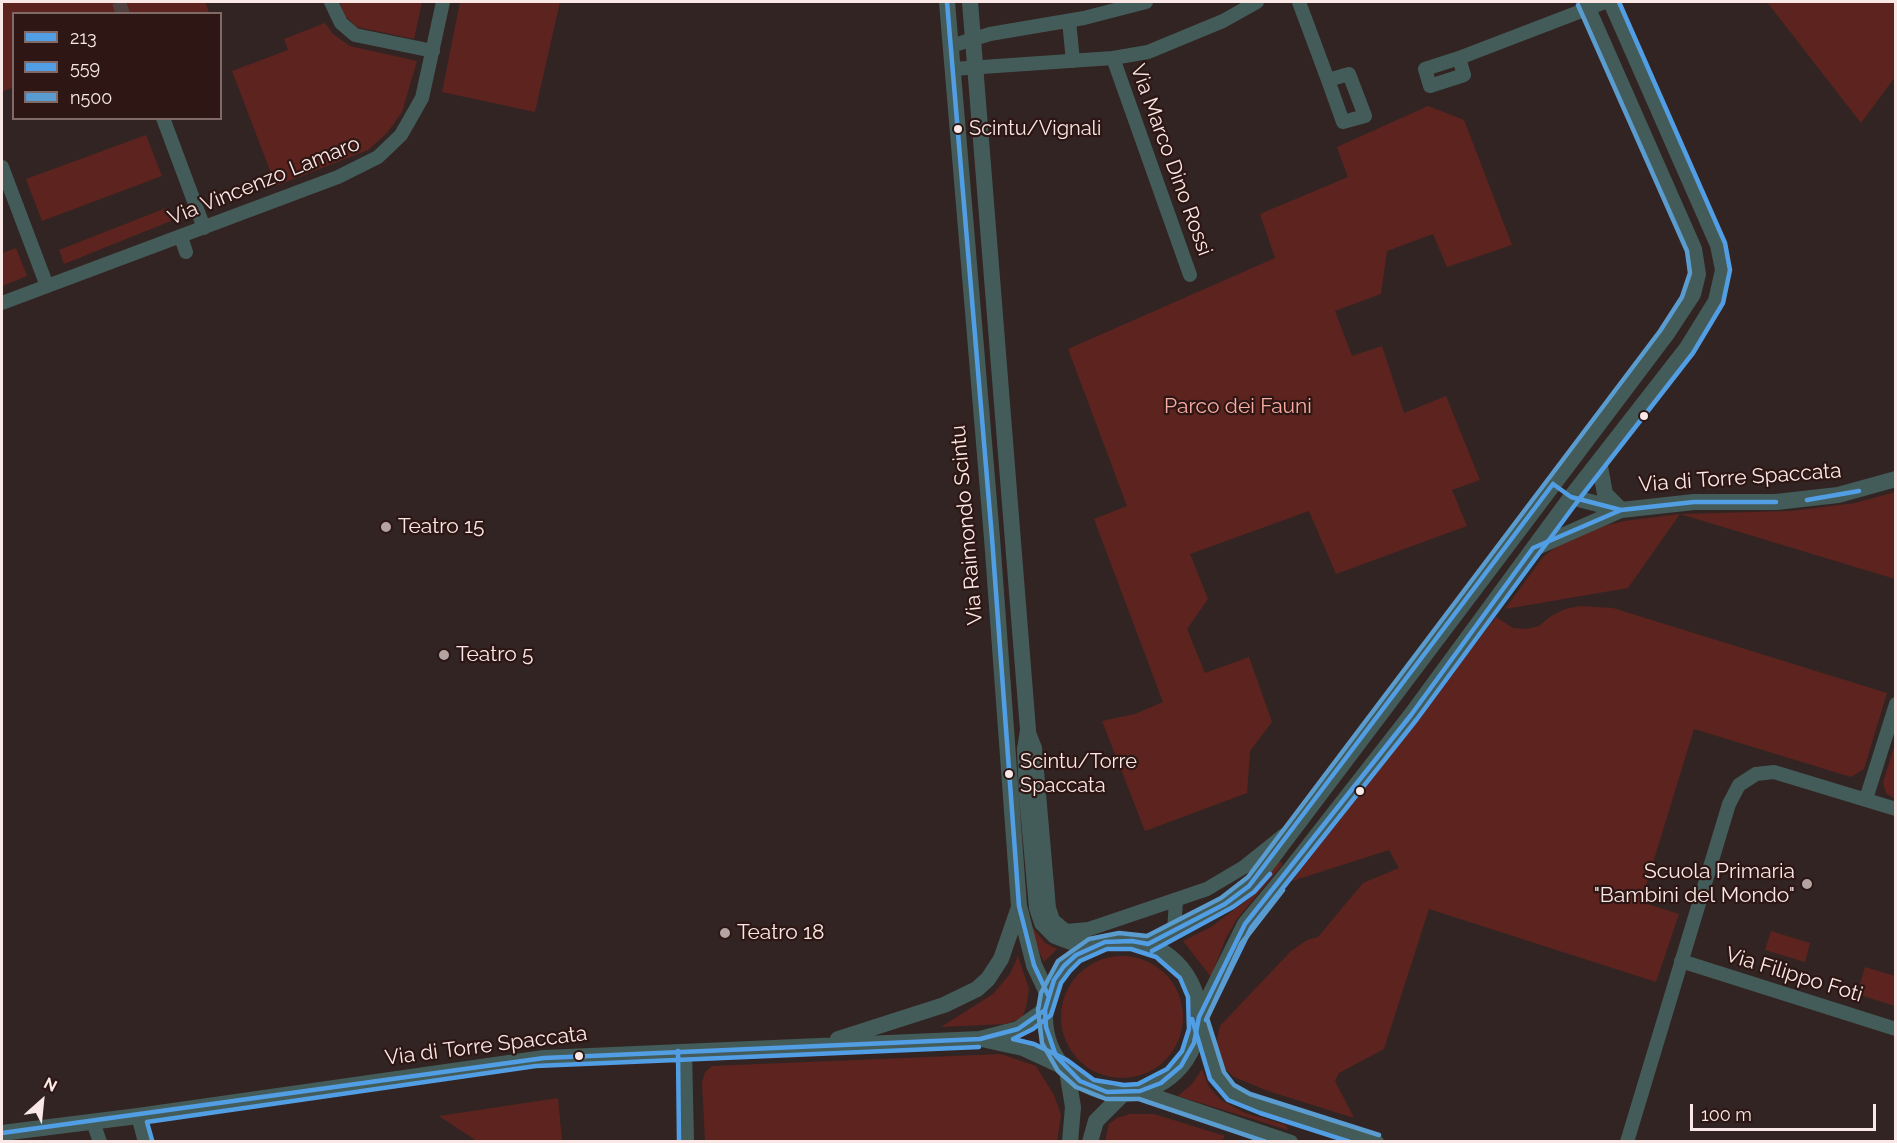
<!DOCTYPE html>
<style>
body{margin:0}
#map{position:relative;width:1897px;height:1143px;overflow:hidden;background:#322422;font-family:Raleway,sans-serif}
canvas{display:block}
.frame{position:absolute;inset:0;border:3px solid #f9e8e5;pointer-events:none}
.legend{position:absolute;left:12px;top:12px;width:210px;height:108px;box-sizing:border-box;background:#2d1613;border:2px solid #7f6a67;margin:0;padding:8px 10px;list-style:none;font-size:18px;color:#f9e8e5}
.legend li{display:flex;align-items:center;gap:12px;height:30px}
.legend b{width:30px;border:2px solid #7f6a67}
.north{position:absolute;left:12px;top:1071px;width:60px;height:60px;-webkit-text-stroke:4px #2d1613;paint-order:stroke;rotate:27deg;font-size:16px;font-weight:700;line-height:24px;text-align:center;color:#f9e8e5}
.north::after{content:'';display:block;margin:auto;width:21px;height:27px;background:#f9e8e5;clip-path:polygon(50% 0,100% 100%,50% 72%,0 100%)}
.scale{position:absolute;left:1690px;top:1104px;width:186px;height:27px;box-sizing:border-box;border:3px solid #f9e8e5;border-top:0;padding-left:8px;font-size:18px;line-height:21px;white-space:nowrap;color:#f9e8e5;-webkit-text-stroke:4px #2d1613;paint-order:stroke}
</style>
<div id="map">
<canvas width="1897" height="1143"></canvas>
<div class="frame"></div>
<ul class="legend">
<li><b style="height:8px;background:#529ee5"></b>213</li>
<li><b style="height:8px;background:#529ee5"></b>559</li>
<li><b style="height:8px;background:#5a9ccf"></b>n500</li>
</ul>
<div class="north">N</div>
<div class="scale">100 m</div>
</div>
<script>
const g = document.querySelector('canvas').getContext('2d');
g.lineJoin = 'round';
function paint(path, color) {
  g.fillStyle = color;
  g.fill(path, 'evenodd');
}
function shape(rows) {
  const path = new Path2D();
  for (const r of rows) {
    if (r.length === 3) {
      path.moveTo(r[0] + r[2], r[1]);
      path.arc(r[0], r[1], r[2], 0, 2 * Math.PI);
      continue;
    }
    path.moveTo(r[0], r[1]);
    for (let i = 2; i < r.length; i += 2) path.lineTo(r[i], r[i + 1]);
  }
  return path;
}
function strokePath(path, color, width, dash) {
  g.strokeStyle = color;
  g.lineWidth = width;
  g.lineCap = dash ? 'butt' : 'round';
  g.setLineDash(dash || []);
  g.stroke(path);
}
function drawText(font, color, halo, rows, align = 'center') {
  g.font = font + ' Raleway,sans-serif';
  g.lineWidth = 4.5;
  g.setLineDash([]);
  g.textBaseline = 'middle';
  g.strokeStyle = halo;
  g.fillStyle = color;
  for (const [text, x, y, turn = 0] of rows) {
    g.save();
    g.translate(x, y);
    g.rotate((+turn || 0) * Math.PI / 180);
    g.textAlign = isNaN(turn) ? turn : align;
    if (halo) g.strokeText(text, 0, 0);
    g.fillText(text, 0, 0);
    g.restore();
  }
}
paint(shape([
 [2,2,205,2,209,12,14,14,13,87,2,92],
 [340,2,422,2,414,39,357,27,345,16],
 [460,2,560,2,535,112,442,92],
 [1767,2,1895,2,1895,77,1861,123],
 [325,23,333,34,350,46,417,61,402,112,387,133,368,150,276,186,232,71,288,50,284,39],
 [1428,106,1464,120,1512,245,1447,267,1433,234,1387,251,1381,294,1335,311,1352,356,1382,346,1404,413,1446,396,1480,480,1452,490,1467,526,1336,574,1309,511,1190,554,1208,599,1187,629,1205,673,1249,657,1272,722,1250,751,1247,793,1145,831,1102,721,1135,714,1163,702,1094,519,1127,506,1068,349,1275,258,1260,214,1348,177,1337,147],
 [146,135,162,176,42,221,26,179],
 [166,208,171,221,64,264,59,250],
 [16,248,27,276,2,286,2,253],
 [1895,492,1895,579,1680,514,1628,588,1505,609,1543,557,1561,543,1600,527,1624,521,1680,514,1791,511,1855,503],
 [1580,606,1613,608,1887,693,1864,769,1851,777,1694,729,1641,902,1679,914,1656,982,1429,909,1384,1049,1339,1073,1335,1081,1354,1118,1268,1091,1234,1077,1224,1068,1218,1055,1217,1040,1220,1026,1291,951,1307,940,1318,937,1363,883,1399,868,1389,850,1292,881,1496,617,1513,628,1527,629,1539,626,1551,616,1565,609],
 [1895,744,1896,799,1895,799,1886,793,1883,783],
 [1278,862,1281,862,1282,865,1237,919,1225,940,1211,977,1183,941,1211,927,1247,900],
 [1030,924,1045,943,1057,949,1044,962,1030,932],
 [1771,931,1810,943,1805,962,1765,950],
 [1122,1017,61],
 [1018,956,1029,989,1026,1007,1022,1018,1005,1024,941,1027,993,994,1010,974],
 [1865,967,1895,976,1895,1006,1857,994],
 [1001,1054,1036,1066,1054,1095,1061,1115,1057,1141,705,1141,702,1082,705,1072,712,1066],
 [1202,1069,1209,1087,1221,1100,1245,1113,1286,1125,1288,1130,1178,1096,1193,1083],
 [558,1098,562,1141,477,1141,439,1116],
 [1130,1114,1154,1114,1225,1136,1221,1142,1105,1141,1109,1124,1117,1118]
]), '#5d241f');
strokePath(shape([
 [119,2,123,14]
]), '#50413f', 14, [14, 7]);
strokePath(shape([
 [331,2,341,23,355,35,433,51],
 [1299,2,1328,80,1343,122,1365,116,1349,74,1328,80],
 [1069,21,1073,61],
 [951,46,990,34,1084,18,1146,2],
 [1113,58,1190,275],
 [1459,58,1605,2],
 [1459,58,1464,75,1430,86,1425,69,1459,58],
 [953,69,1113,58,1148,52,1223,21,1257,2],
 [163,118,204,228],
 [2,167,47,286],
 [181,237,186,252],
 [2,303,338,177,378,157,401,135,422,98,443,2],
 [1028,730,1035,748,1049,908,1053,920,1066,931,1089,929,1207,889,1244,867,1284,835],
 [1866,799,1896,704],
 [1174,931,1176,901],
 [1681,961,1896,1029],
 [1199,1017,1217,1076,1233,1094,1262,1106,1377,1142],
 [685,1051,687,1142],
 [1140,1091,1291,1142],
 [138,1116,145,1142],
 [93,1122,100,1142],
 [1627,1142,1729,804,1739,785,1756,774,1774,772,1896,809]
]), '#445c59', 14);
strokePath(shape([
 [947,2,992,538,1019,906,1034,965,1048,995],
 [970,2,1028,730,1025,749,1027,796,1037,908,1042,923,1055,936,1071,942,1093,945],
 [1599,461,1605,494,1621,510],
 [1571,497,1621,510,1694,502,1776,502,1838,495,1896,479],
 [1537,547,1621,510],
 [1122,1017,77],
 [1148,944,1229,901,1257,878,1666,335,1693,294,1698,274,1694,249,1585,2],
 [1199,1017,1245,924,1293,866,1411,715,1571,497,1687,348,1716,301,1723,270,1718,245,1611,2],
 [838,1039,944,1005,977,989,988,979,1001,959,1018,910],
 [986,1040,1023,1048,1064,1067],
 [1067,1071,1073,1107,1070,1142],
 [2,1133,138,1116,544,1058,980,1039,1018,1029,1045,1010],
 [1090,1142,1096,1121,1124,1093]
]), '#445c59', 16);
strokePath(shape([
 [947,2,992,538,1019,906,1034,965,1048,995],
 [1553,484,1571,497,1621,510,1533,548,1411,715,1245,924,1199,1017,1194,1043,1181,1066,1161,1083,1140,1091,1107,1092,1080,1081,1056,1056,1046,1027,1045,1010,1054,980,1064,966,1076,955,1105,942,1132,941,1148,944,1225,904,1249,886,1553,484],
 [1807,500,1859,491],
 [1807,500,1859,491],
 [1694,502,1776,502],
 [1621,510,1694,502],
 [1621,510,1694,502],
 [2,1133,544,1058,980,1039,1018,1029,1045,1010]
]), '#529ee5', 4.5);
strokePath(shape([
 [1107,949,1131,949,1156,957,1180,978,1188,997,1189,1029,1182,1051,1167,1069,1138,1084,1124,1085,1094,1080,1067,1060,1034,1044,1013,1039,1033,1029,1051,1015,1061,983,1070,971,1080,961,1107,949],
 [1152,951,1233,907,1254,892,1270,874],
 [1192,1019,1210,1079,1228,1100,1260,1113,1350,1142],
 [1206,1020,1251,928,1417,719,1577,502,1693,353,1723,303,1730,270,1725,243,1619,2],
 [678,1051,679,1142],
 [152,1140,147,1122,536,1066,979,1047]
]), '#529ee5', 4.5);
strokePath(shape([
 [1283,890,1241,944,1207,1018,1224,1072,1234,1085,1250,1094,1379,1135],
 [1266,1142,1139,1099,1106,1099,1076,1087,1058,1071,1042,1043,1038,1010,1041,993,1058,961,1089,939,1119,933,1147,936,1221,898,1248,877,1660,331,1682,297,1690,273,1687,251,1578,5]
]), '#5a9ccf', 4.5);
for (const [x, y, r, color] of [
 [958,129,5,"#f9e8e5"],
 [1644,416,5,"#f9e8e5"],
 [386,527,6,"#b3a3a1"],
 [444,655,6,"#b3a3a1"],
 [1009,774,5,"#f9e8e5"],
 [1360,791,5,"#f9e8e5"],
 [1807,884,6,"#b3a3a1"],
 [725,933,6,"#b3a3a1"],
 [579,1056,5,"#f9e8e5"]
]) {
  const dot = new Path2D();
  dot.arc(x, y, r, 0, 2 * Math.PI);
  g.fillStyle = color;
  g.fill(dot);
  strokePath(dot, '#2d1613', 2);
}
drawText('20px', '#f9e8e5', '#2d1613', [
 ["Scintu/Vignali",969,129],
 ["Scintu/Torre",1020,762],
 ["Spaccata",1020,786]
], 'left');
drawText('21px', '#f9e8e5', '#2d1613', [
 ["Via Marco Dino Rossi",1171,160,70],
 ["Via Vincenzo Lamaro",264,181,-22],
 ["Via di Torre Spaccata",1740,478,-4],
 ["Via Raimondo Scintu",967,525,-95],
 ["Via Filippo Foti",1794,975,17],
 ["Via di Torre Spaccata",486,1046,-7]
]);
drawText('21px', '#f9aca2', '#2d1613', [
 ["Parco dei Fauni",1238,407]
]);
drawText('21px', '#f9e8e5', '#2d1613', [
 ["Teatro 15",398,527],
 ["Teatro 5",456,655],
 ["Scuola Primaria",1795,872,"right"],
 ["\"Bambini del Mondo\"",1795,896,"right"],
 ["Teatro 18",737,933]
], 'left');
</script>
